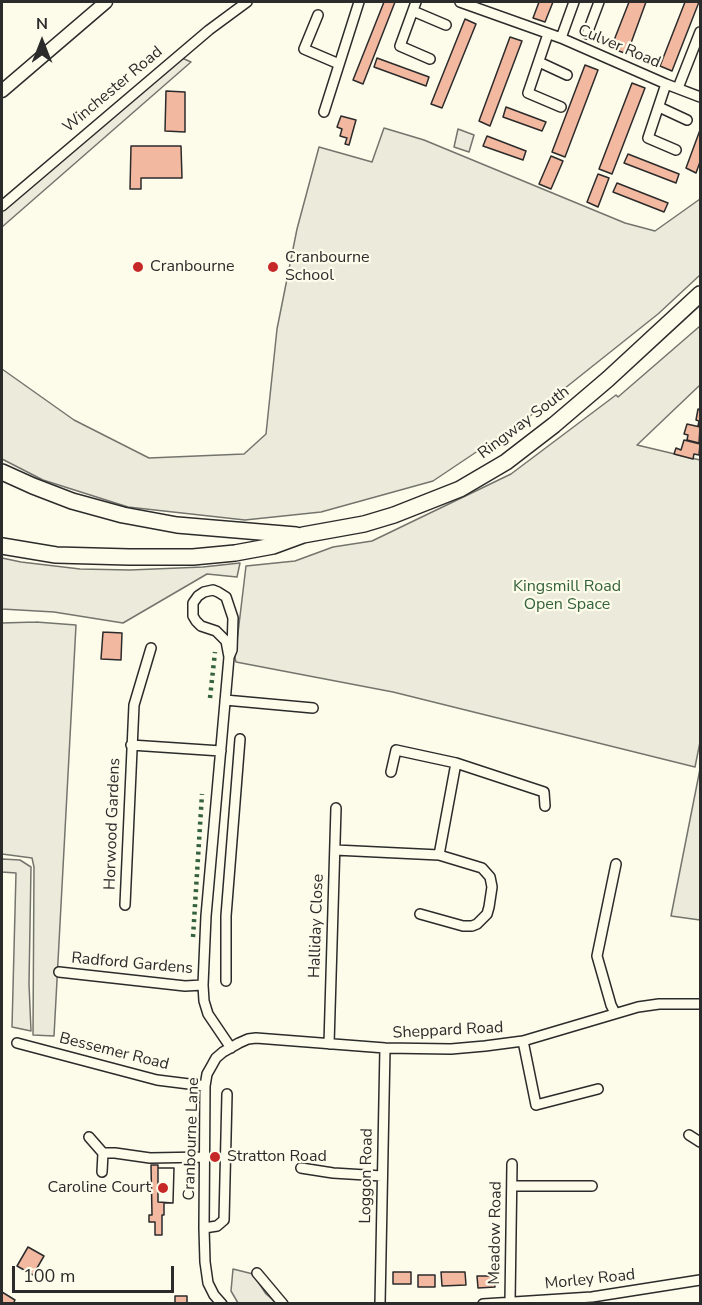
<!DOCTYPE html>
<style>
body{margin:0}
#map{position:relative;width:702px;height:1305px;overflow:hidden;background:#fdfbea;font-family:"Nunito Sans",sans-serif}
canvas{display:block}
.frame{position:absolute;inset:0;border:3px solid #2b2b2b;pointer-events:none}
.north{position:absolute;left:12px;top:12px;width:60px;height:60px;-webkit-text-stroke:4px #fdfbea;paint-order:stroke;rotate:0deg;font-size:16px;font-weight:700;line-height:24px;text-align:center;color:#2b2b2b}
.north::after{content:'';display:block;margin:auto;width:21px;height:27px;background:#2b2b2b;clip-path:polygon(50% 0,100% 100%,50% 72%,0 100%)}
.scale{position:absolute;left:12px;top:1266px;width:162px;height:27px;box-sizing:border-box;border:3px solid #2b2b2b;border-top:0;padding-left:8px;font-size:18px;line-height:21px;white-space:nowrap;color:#2b2b2b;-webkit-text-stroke:4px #fdfbea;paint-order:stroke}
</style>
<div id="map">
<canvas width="702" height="1305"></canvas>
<div class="frame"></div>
<div class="north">N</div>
<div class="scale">100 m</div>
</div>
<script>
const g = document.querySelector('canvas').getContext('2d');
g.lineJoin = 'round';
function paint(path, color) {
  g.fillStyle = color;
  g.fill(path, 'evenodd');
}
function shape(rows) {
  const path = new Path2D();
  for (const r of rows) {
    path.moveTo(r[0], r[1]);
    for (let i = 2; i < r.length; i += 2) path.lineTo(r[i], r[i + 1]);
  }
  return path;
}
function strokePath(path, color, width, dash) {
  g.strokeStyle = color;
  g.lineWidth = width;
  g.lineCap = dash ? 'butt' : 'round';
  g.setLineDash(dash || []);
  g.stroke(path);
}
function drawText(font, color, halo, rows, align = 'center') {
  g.font = font + ' "Nunito Sans",sans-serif';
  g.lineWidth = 4.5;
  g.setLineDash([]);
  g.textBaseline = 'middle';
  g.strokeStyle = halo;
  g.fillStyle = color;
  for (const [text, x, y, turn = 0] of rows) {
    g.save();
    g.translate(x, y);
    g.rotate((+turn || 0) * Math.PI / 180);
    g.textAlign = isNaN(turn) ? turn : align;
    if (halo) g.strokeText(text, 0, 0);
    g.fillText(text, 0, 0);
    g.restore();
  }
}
const green = shape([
 [182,58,191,62,2,227,2,209,182,58],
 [384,128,424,140,625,223,655,231,700,199,700,275,658,314,530,416,433,481,321,512,245,520,128,507,43,480,2,459,2,369,74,420,149,458,244,454,266,434,277,329,297,229,319,147,372,162,384,128],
 [458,129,474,135,469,152,454,147,458,129],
 [700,326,700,385,637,445,700,460,700,742,695,767,393,692,236,662,235,658,246,566,295,561,333,547,372,541,511,474,616,395,618,397,700,326],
 [2,558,21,562,80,569,130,570,203,567,240,563,237,577,207,574,123,623,54,612,2,609,2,558],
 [36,622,76,625,54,1036,33,1035,34,867,32,858,2,854,2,623,36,622],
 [700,769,700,920,671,916,700,769],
 [2,859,20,860,31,867,29,984,31,1031,12,1027,16,873,2,872,2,859],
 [233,1269,253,1274,266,1294,277,1303,238,1303,231,1291,233,1269]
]);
paint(green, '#ecebdb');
strokePath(green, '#74746e', 1.5);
const building = shape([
 [384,2,395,2,363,84,353,80,384,2],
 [539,2,553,2,545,22,533,18,539,2],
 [629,2,646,2,627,54,611,48,629,2],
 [685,2,699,2,672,71,660,66,685,2],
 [465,19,476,24,442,108,431,104,465,19],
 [510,37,522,41,490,126,479,121,510,37],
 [377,58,429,77,426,86,374,67,377,58],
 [585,65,598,70,565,157,552,152,585,65],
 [632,83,645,88,612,174,599,169,632,83],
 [166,91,185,92,185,132,165,131,166,91],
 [506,107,546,122,542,131,503,117,506,107],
 [341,116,356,120,349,145,345,144,347,138,340,136,342,129,337,127,341,116],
 [700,130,700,162,696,173,686,168,700,130],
 [487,136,526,151,523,160,483,146,487,136],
 [131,146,181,146,182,178,141,178,141,189,130,189,131,146],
 [628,154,679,174,676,183,624,163,628,154],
 [551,156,563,161,551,189,539,184,551,156],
 [598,174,609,178,598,207,587,202,598,174],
 [617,183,668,203,664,212,613,192,617,183],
 [698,409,700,410,700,426,698,426,699,421,696,420,698,409],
 [687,424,700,427,699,443,687,440,688,435,684,434,687,424],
 [684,440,700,444,699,455,694,454,693,459,674,454,676,448,681,450,684,440],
 [103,632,122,633,121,660,101,659,103,632],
 [151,1165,158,1165,158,1168,174,1168,173,1203,164,1203,164,1215,162,1215,162,1235,155,1235,155,1222,149,1222,149,1215,152,1215,151,1165],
 [158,1168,174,1168,173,1203,158,1202,158,1168],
 [28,1247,44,1256,33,1275,17,1266,28,1247],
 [393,1272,411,1272,411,1284,393,1284,393,1272],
 [441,1272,465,1272,466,1285,442,1286,441,1272],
 [418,1275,435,1275,435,1287,418,1287,418,1275],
 [477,1276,494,1276,495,1287,478,1288,477,1276],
 [2,1292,15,1300,13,1304,2,1304,2,1292],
 [175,1296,187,1296,187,1304,175,1304,175,1296]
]);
paint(building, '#f2b8a0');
strokePath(building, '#2b2b2b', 1.5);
const minor = shape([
 [416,2,400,46,430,59],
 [460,2,561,38,666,84,700,97],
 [413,11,446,25],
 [318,15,304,49,339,64],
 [548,34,528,93,561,107],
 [587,34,599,2],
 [561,38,574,2],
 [539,62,567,75],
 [666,84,648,138,676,150],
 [678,88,700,32],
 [659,107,687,120],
 [324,112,359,2],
 [2,206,209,30,247,2],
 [229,657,226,641,216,631,201,626,196,621,193,616,193,603,198,596,204,592,213,590,218,592,226,597,233,618,232,650,229,657,206,916,203,985,204,1001,208,1014,231,1048],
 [225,700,313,708],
 [131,745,221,751],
 [391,772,396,750,456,763,544,792,545,806],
 [335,850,439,855,482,868,490,877,492,887,489,907,487,914,477,924,472,926,463,926,420,914],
 [439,855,456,763],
 [125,905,134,705,151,648],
 [59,972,185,986,203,985],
 [226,981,226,916,240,739],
 [615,1013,611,1005,597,956,616,864],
 [523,1041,536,1105,598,1089],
 [17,1043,157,1080,205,1086],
 [329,1044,336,808],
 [689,1135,700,1142],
 [89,1137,103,1153,102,1172],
 [103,1153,115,1153,150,1158,205,1157],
 [301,1168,333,1173,382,1176],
 [512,1186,592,1186],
 [204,1228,217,1226,224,1220,227,1094],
 [257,1273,283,1304],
 [510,1302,512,1164],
 [222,1304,214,1295,208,1283,205,1262,204,1228,205,1086,207,1074,211,1067,216,1058,223,1052,239,1043,248,1039,256,1038,385,1048,451,1049,485,1046,523,1041,638,1007,659,1004,700,1004],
 [380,1304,385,1048],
 [483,1304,592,1297,700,1280]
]);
const tertiary = shape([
 [2,91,106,2]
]);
const primary = shape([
 [2,472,33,486,72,501,123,515,177,525,296,535],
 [2,546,56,555,129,557,193,557,235,553,273,546,303,535,364,524,394,515,460,489,506,462,554,425,608,379,700,294]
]);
strokePath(minor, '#2b2b2b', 12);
strokePath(tertiary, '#2b2b2b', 15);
strokePath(primary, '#2b2b2b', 18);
strokePath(minor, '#fdfbea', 9);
strokePath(tertiary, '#fdfbea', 12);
strokePath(primary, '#fdfbea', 15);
strokePath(shape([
 [210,698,215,652],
 [193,937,202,794]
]), '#34623c', 4.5, [3, 4.5]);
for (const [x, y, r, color] of [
 [138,267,6,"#c62828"],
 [273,267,6,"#c62828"],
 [215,1157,6,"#c62828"],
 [163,1188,6,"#c62828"]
]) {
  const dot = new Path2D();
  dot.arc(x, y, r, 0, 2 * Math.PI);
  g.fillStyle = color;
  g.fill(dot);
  strokePath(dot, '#fdfbea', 2);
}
drawText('16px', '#2b2b2b', '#fdfbea', [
 ["Culver Road",619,47,23],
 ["Winchester Road",113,90,-40],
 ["Ringway South",524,423,-37],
 ["Horwood Gardens",113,824,-88],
 ["Halliday Close",317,926,-88],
 ["Radford Gardens",132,964,5],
 ["Sheppard Road",448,1031,-3],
 ["Bessemer Road",114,1052,14],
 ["Cranbourne Lane",192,1139,-88],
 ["Loggon Road",367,1176,-89],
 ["Meadow Road",496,1233,-89],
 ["Morley Road",590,1280,-6]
]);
drawText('16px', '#2b2b2b', '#fdfbea', [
 ["Cranbourne",285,258],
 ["School",285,276],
 ["Cranbourne",150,267],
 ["Stratton Road",227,1157],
 ["Caroline Court",151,1188,"right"]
], 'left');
drawText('16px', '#34623c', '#fdfbea', [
 ["Kingsmill Road",567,587],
 ["Open Space",567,605]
]);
</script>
